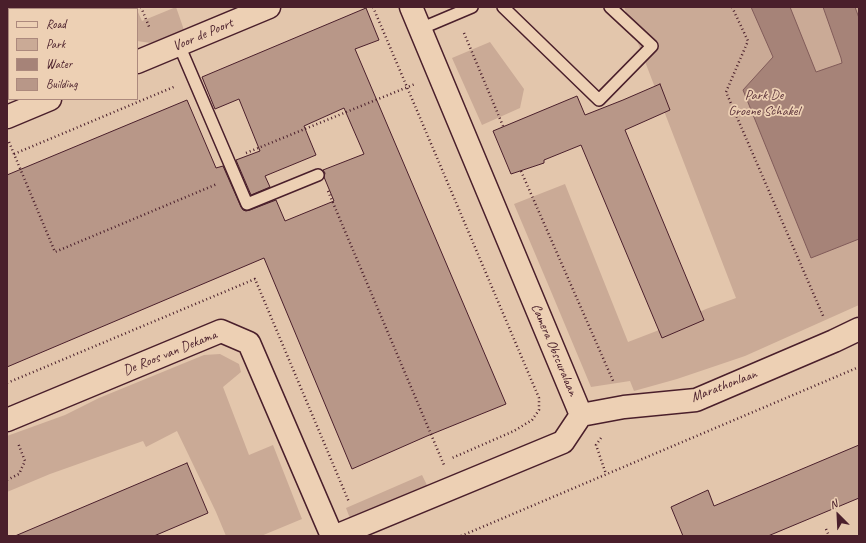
<!DOCTYPE html>
<style>
body{margin:0}
#map{position:relative;width:866px;height:543px;overflow:hidden;background:#e3c6ac;font-family:Caveat,sans-serif}
canvas{display:block}
.frame{position:absolute;inset:0;border:8px solid #4a1f2b;pointer-events:none}
.legend{position:absolute;left:8px;top:8px;width:130px;height:92px;box-sizing:border-box;background:#edd0b4;border:1px solid #ac897d;margin:0;padding:5px 7px;list-style:none;font-size:12px;color:#4a1f2b}
.legend li{display:flex;align-items:center;gap:8px;height:20px}
.legend b{width:20px;border:1px solid #ac897d}
.north{position:absolute;left:818px;top:495px;width:40px;height:40px;-webkit-text-stroke:3px #edd0b4;paint-order:stroke;rotate:336deg;font-size:11px;font-weight:700;line-height:16px;text-align:center;color:#4a1f2b}
.north::after{content:'';display:block;margin:auto;width:14px;height:18px;background:#4a1f2b;clip-path:polygon(50% 0,100% 100%,50% 72%,0 100%)}
</style>
<div id="map">
<canvas width="866" height="543"></canvas>
<div class="frame"></div>
<ul class="legend">
<li><b style="height:5px;background:#edd0b4"></b>Road</li>
<li><b style="height:11px;background:#caaa96"></b>Park</li>
<li><b style="height:11px;background:#a68378"></b>Water</li>
<li><b style="height:11px;background:#b89788"></b>Building</li>
</ul>
<div class="north">N</div>
</div>
<script>
const g = document.querySelector('canvas').getContext('2d');
g.lineJoin = 'round';
function paint(path, color) {
  g.fillStyle = color;
  g.fill(path, 'evenodd');
}
function shape(rows) {
  const path = new Path2D();
  for (const r of rows) {
    path.moveTo(r[0], r[1]);
    for (let i = 2; i < r.length; i += 2) path.lineTo(r[i], r[i + 1]);
  }
  return path;
}
function strokePath(path, color, width, dash) {
  g.strokeStyle = color;
  g.lineWidth = width;
  g.lineCap = dash ? 'butt' : 'round';
  g.setLineDash(dash || []);
  g.stroke(path);
}
function drawText(font, color, halo, rows, align = 'center') {
  g.font = font + ' Caveat,sans-serif';
  g.lineWidth = 3.5;
  g.setLineDash([]);
  g.textBaseline = 'middle';
  g.strokeStyle = halo;
  g.fillStyle = color;
  for (const [text, x, y, turn = 0] of rows) {
    g.save();
    g.translate(x, y);
    g.rotate((+turn || 0) * Math.PI / 180);
    g.textAlign = isNaN(turn) ? turn : align;
    if (halo) g.strokeText(text, 0, 0);
    g.fillText(text, 0, 0);
    g.restore();
  }
}
paint(shape([
 [7,7,88,7,88,9,9,9,9,20,7,15],
 [176,7,184,30,151,43,137,41,137,10,142,21],
 [624,7,859,7,859,305,745,356,677,379,634,391,630,381,591,387,550,289,514,204,565,184,628,342,667,327,706,309,736,298],
 [490,42,524,89,520,108,482,125,452,58],
 [220,354,239,364,241,372,223,387,249,455,273,445,302,519,261,536,226,536,216,512,177,431,146,447,143,441,50,474,7,492,7,436,65,415,99,398,204,355],
 [422,475,428,487,351,521,346,508]
]), '#caaa96');
const water = shape([
 [751,7,790,7,816,72,842,63,841,58,823,7,855,7,859,18,859,239,811,258,743,90,773,57,751,7]
]);
paint(water, '#a68378');
strokePath(water, '#815b59', 1);
const building = shape([
 [366,8,379,40,355,49,506,404,427,436,352,469,264,258,7,367,7,175,187,100,216,168,223,166,241,207,243,210,246,211,250,210,276,200,285,221,334,201,324,177,325,173,323,170,364,154,344,108,304,126,316,155,265,176,270,187,251,195,236,160,260,151,239,99,215,109,202,77,366,8],
 [660,84,670,110,625,130,704,320,662,338,581,145,544,160,544,163,511,174,493,131,577,96,585,115,623,100,660,84],
 [859,445,859,498,768,536,683,536,671,507,708,490,714,506,859,445],
 [187,463,208,513,154,536,15,536,187,463]
]);
paint(building, '#b89788');
strokePath(building, '#4a1f2b', 1);
const lane = shape([
 [503,7,599,100,652,46,610,7],
 [420,29,472,7],
 [179,45,247,204,318,175]
]);
const street = shape([
 [99,7,100,9],
 [137,62,269,7],
 [7,117,50,99],
 [581,415,624,407,696,400,834,341,859,329],
 [7,420,221,331,249,343,332,536],
 [336,536,563,442,581,415,411,7]
]);
strokePath(lane, '#4a1f2b', 14);
strokePath(street, '#4a1f2b', 25);
strokePath(shape([
 [141,7,150,29],
 [373,7,539,398,539,410,532,420,514,431,452,458],
 [732,7,748,41,726,92,824,318],
 [464,33,503,126],
 [9,142,55,252,217,184],
 [246,153,415,84],
 [14,154,176,86],
 [521,171,614,383],
 [328,191,444,465],
 [7,383,255,279,349,502],
 [601,438,596,445,606,474],
 [7,480,19,474,25,461,18,443],
 [826,529,829,536],
 [461,536,859,367]
]), '#4a1f2b', 2.5, [1, 3]);
strokePath(lane, '#edd0b4', 11);
strokePath(street, '#edd0b4', 22);
drawText('14px', '#4a1f2b', '#edd0b4', [
 ["Voor de Poort",203,35,-23],
 ["Camera Obscuralaan",554,350,67],
 ["De Roos van Dekama",170,353,-22],
 ["Marathonlaan",724,386,-21]
]);
drawText('14px', '#5d343b', '#edd0b4', [
 ["Park De",764,95],
 ["Groene Schakel",764,111]
]);
</script>
